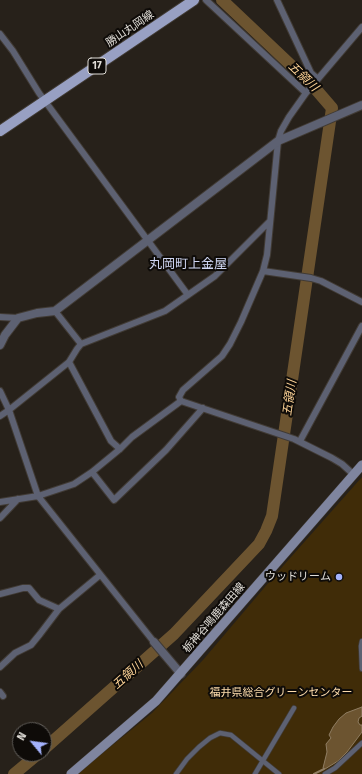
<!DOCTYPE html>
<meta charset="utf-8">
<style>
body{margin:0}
#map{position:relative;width:362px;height:774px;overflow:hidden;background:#27211a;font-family:"Fira Sans",sans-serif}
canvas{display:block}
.north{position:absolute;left:12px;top:722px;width:40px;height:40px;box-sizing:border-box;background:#0e0b08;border:1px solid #625f5b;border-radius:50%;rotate:299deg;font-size:11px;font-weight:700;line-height:16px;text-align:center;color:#e1ded8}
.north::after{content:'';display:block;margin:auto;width:14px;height:18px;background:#a4b2fc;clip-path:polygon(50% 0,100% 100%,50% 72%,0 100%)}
</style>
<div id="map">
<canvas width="362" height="774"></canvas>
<div class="north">N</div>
</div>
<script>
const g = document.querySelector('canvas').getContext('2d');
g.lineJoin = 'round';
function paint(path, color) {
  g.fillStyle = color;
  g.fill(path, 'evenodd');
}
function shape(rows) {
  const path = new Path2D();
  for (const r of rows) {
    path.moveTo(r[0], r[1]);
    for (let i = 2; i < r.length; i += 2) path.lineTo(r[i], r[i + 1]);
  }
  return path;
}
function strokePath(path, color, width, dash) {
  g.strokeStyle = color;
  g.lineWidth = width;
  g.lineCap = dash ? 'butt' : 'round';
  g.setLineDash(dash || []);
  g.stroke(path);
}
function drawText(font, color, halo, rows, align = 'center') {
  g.font = font + ' "Fira Sans","Noto Sans JP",sans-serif';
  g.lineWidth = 4;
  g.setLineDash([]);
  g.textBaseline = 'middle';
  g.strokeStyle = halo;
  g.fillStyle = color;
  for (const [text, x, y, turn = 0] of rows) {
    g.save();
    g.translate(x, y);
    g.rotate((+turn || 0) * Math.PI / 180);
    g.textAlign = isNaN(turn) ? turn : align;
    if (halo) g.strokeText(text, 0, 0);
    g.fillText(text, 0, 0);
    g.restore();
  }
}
paint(shape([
 [362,477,362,774,77,774,152,713,203,660,275,575]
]), '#402c08');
const water = shape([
 [362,707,362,716,359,718,358,722,360,725,362,725,362,732,347,752,338,761,325,769,323,768,327,752,326,744,331,738,329,735,333,727,339,719,346,713,362,707]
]);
paint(water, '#6c5430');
strokePath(water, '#8f7d62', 1);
strokePath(shape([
 [314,774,324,769]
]), '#8f7d62', 2);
strokePath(shape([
 [44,749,174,634,259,544,266,531,272,516,332,108,313,86,222,0],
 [14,774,38,754]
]), '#6c5430', 12);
const pedestrian = shape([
 [362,641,361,646,362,669],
 [176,774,187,759,199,747,210,738,220,733,231,735,279,774],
 [255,774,294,708],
 [325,774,335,768,362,743]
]);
const minor = shape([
 [206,0,306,93],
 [277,0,311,73,318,79],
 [0,34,13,51,39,93,188,295],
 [263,271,311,278,321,281,362,302],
 [55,311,81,344],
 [0,317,18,318],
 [69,362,111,441,120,449],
 [0,391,9,410,38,496,154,642],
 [181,401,294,439,332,458,342,464,353,474],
 [0,416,9,410,69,362,77,349,81,344,165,311,215,276,270,221],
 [300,441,362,326],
 [92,472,114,500,166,450,203,408],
 [0,502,38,496,74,484,92,472,120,449,132,437,181,401,179,397,183,390,222,356,230,344,241,322,263,271,267,255,278,141,281,131,289,117,306,93,362,27],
 [0,518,18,499],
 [0,594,23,588,29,588,39,600,59,609,100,575],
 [0,667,15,653,31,645,40,634,59,609],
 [0,692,3,696]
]);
const tertiary = shape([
 [0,345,5,335,18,318,37,313,55,311,278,141,362,105],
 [154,642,181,674]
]);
const secondary = shape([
 [71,774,156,701,362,465]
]);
const primary = shape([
 [0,131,194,0]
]);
strokePath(pedestrian, '#413b35', 6);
strokePath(minor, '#413b35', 8);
strokePath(tertiary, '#413b35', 10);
strokePath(secondary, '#413b35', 10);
strokePath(primary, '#413b35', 12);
strokePath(pedestrian, '#5d6172', 4.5);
strokePath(minor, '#5d6172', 6);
strokePath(tertiary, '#5d6172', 8);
strokePath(secondary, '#7f859f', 9);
strokePath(primary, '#98a0c3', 10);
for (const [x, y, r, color] of [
 [339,577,4,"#a4b2fc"]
]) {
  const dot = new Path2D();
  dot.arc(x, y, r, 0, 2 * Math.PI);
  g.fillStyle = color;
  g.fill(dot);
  strokePath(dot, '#0e0b08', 1.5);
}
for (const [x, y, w] of [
 [97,66,18]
]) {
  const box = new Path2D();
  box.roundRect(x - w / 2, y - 8, w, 16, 3);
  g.fillStyle = '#0e0b08';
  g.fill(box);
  strokePath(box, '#e1ded8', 1);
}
drawText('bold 10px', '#e1ded8', null, [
 ["17",97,66]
]);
drawText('11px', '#e1ded8', '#0e0b08', [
 ["勝山丸岡線",130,29,-34],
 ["栃神谷鳴鹿森田線",214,618,-49]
]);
drawText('11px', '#e1ded8', '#0e0b08', [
 ["ウッドリーム",331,577]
], 'right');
drawText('11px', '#fddcac', '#0e0b08', [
 ["福井県総合グリーンセンター",281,693]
]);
drawText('italic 12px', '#fed497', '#0e0b08', [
 ["五領川",303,77,44],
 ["五領川",290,398,-82],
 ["五領川",128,675,-42]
]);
drawText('13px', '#cfd6f2', '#0e0b08', [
 ["丸岡町上金屋",188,264]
]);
</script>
